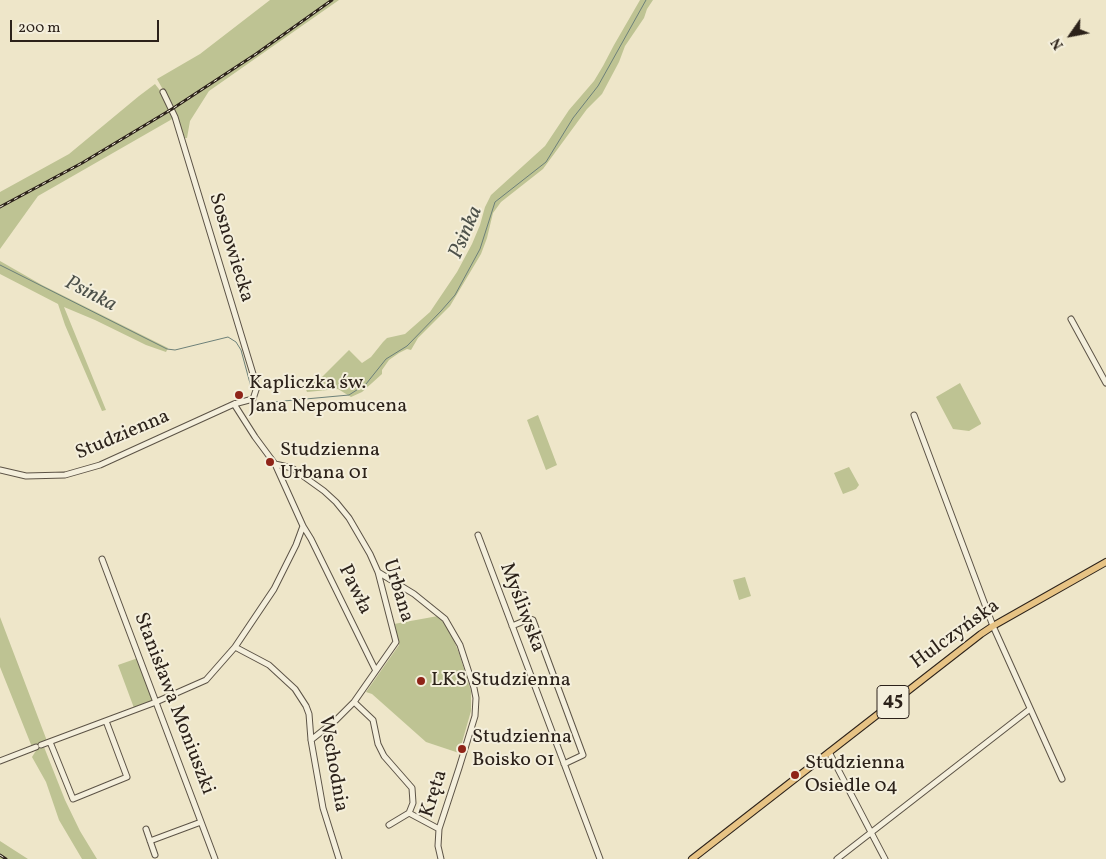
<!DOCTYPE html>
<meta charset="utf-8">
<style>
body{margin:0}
#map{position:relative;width:1106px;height:859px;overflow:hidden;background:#eee6c9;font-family:Vollkorn,serif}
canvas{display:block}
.north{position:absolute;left:1046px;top:10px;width:50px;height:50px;-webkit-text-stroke:4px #f4efdc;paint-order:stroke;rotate:237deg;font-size:14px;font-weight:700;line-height:20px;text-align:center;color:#2c221a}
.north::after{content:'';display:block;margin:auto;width:18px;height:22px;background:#2c221a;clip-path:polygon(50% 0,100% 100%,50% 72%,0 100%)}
.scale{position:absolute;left:10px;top:20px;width:149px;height:22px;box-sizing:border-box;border:2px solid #2c221a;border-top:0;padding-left:6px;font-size:15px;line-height:18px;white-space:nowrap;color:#2c221a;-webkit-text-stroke:4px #f4efdc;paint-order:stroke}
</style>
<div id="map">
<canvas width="1106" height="859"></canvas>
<div class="north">N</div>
<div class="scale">200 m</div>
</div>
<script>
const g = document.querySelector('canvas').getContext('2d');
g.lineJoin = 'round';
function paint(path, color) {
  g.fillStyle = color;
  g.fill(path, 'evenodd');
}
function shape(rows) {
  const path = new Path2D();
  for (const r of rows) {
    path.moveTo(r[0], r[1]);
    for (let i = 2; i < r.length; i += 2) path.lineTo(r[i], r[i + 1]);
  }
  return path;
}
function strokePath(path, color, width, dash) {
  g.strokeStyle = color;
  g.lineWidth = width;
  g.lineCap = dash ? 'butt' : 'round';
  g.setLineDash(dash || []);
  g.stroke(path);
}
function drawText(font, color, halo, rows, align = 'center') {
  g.font = font + ' Vollkorn,serif';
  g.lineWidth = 4;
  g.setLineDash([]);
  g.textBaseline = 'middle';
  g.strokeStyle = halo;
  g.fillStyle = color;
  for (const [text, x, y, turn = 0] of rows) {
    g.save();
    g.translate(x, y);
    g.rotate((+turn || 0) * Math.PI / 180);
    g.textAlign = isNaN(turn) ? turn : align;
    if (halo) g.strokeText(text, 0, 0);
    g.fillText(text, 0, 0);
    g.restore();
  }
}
paint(shape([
 [270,0,339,0,209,91,190,121,187,138,185,138,171,104,157,79,200,54],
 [640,0,653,0,647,9,644,18,625,46,619,62,602,94,587,109,543,169,501,202,493,213,487,238,481,254,450,306,418,338,411,350,407,349,399,353,389,360,382,370,382,374,362,392,351,397,338,389,307,392,303,382,318,381,349,350,362,363,371,357,383,342,387,338,405,334,430,312,457,272,472,244,480,225,485,207,491,195,545,146,569,110,594,81,603,66,614,45],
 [155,84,162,93,174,118,38,196,0,249,0,192,69,154,139,96],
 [0,261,42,285,168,348,166,352,146,345,95,320,64,307,106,410,102,411,65,325,58,304,0,274],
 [960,383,981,423,981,424,969,431,953,429,936,397],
 [538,415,557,465,546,470,527,420],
 [849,467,859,485,856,489,843,494,834,473],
 [745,577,751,596,739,600,733,580],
 [438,616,445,624,453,638,459,653,471,691,471,711,459,753,426,742,372,694,366,692,399,645,394,624],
 [0,617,47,741,32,747,0,667],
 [138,658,153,700,134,708,118,665],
 [44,747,65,800,80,831,97,859,82,859,59,820,46,782,32,757,37,749],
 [0,841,28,859,0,859]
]), '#bec393');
strokePath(shape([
 [0,265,167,349,175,350,228,337,236,342,241,350,251,387],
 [262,403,349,395,366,384,386,359,407,346,441,311,455,295,480,249,495,202,546,162,573,118,598,86,646,0]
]), '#6d8079', 1);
const minor = shape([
 [1071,319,1106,383],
 [234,404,255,437,275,464,303,526,311,539,375,669],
 [914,415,993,626,1062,779],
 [275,464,292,468,324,491,336,502,349,518,370,554,378,572,396,642,354,702,336,720,311,740],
 [0,470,26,476,65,475,100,465,234,404,253,399,257,387,175,117,163,92],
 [478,535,600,859],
 [102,559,215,859],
 [378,572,414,594,445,619,460,645,474,688,476,698,475,716,459,768,439,829,438,846,441,859],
 [512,626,529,619,533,620,583,755,564,764],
 [235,647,269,665,295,689,306,706,309,714,311,740,323,808,339,859],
 [354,702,373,720,378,744,384,756,412,788,413,803,409,813],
 [50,742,73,799,127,777,106,721],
 [41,745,156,702,206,680,235,647,274,589,296,545,303,526],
 [829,752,885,859],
 [0,761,36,747],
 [389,825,409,813,439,829],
 [146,829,155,855],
 [150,841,201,822],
 [837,859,1030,709]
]);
const major = shape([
 [692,859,981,634,993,626,1106,562]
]);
strokePath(minor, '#5c5346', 7);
strokePath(major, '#2c221a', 8);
strokePath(minor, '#f4efdc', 5);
strokePath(major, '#e7c384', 6);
const rail = shape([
 [0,207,82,163,172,109,256,54,332,0],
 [0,855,6,859]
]);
strokePath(rail, '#2c221a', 3);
strokePath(rail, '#f4efdc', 1, [4]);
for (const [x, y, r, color] of [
 [239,395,5,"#8f2418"],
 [270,462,5,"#8f2418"],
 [421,681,5,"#8f2418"],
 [462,749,5,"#8f2418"],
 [795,775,5,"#8f2418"]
]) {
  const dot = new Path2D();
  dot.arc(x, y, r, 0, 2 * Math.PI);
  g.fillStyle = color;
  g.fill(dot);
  strokePath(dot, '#f4efdc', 2);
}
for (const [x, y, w] of [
 [893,702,32]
]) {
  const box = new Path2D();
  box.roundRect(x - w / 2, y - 16.5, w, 33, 4);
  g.fillStyle = '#f4efdc';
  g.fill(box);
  strokePath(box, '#2c221a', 1);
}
drawText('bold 19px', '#2c221a', null, [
 ["45",893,702]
]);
drawText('20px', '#2c221a', '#f4efdc', [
 ["Sosnowiecka",230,248,73],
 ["Studzienna",123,436,-23],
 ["Pawła",354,590,64],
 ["Urbana",397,591,73],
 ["Myśliwska",521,608,69],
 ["Hulczyńska",956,635,-36],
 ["Stanisława Moniuszki",173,704,69],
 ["Wschodnia",332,764,80],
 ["Kręta",435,794,-72]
]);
drawText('20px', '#2c221a', '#f4efdc', [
 ["Kapliczka św.",249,384],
 ["Jana Nepomucena",249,407],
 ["Studzienna",280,451],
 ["Urbana 01",280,474],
 ["LKS Studzienna",431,681],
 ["Studzienna",472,738],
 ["Boisko 01",472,761],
 ["Studzienna",805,764],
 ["Osiedle 04",805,787]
], 'left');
drawText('italic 21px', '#4d514a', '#f4efdc', [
 ["Psinka",467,233,-67],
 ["Psinka",90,295,27]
]);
</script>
